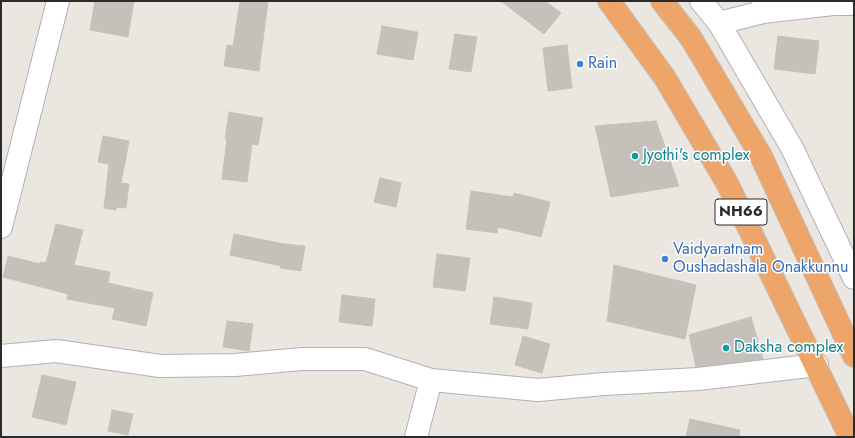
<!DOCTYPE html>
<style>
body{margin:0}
#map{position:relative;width:855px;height:438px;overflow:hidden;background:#ebe6df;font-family:Jost,sans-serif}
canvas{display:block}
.frame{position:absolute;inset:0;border:2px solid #2b2b2b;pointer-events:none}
</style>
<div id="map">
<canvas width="855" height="438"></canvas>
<div class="frame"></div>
</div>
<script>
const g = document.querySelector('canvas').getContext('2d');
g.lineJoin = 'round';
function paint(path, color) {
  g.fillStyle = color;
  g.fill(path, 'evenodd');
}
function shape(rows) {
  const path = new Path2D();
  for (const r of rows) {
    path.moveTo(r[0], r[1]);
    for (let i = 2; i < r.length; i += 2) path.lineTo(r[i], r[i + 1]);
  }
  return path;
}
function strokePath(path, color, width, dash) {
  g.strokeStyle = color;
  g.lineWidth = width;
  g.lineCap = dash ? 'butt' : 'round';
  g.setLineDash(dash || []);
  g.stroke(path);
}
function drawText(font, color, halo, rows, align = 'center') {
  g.font = font + ' Jost,sans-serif';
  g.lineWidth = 3;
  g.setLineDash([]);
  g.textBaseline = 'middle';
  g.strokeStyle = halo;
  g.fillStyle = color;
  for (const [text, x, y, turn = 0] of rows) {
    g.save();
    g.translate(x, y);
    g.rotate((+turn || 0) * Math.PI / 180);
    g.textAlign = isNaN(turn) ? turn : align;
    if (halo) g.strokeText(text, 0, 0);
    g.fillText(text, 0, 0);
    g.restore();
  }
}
const building = shape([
 [95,1,134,1,128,37,90,30,95,1],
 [240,1,268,1,259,71,224,66,227,45,233,46,240,1],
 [501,1,545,1,561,13,544,34,501,1],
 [382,26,418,32,413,60,377,54,382,26],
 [455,34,477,37,471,72,449,69,455,34],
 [778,36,819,41,815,74,774,69,778,36],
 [567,45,572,88,548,91,543,48,567,45],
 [229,112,263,118,258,145,252,144,247,182,222,179,227,139,225,139,229,112],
 [656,121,679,186,611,197,595,126,656,121],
 [103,136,129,141,121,183,129,184,126,208,116,207,116,210,104,208,109,164,98,162,103,136],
 [380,178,401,183,396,207,374,202,380,178],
 [471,191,513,197,514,193,550,202,541,237,498,227,497,233,466,229,471,191],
 [56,224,83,230,74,265,110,272,108,283,153,293,146,326,112,319,115,308,67,299,68,294,3,277,8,256,40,264,40,262,46,263,56,224],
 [234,234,284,244,305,246,301,271,280,268,281,266,230,255,234,234],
 [437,254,470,258,465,291,433,287,437,254],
 [614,265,696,285,685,339,607,321,614,265],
 [342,295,375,299,372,326,339,322,342,295],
 [494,297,532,303,528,329,490,324,494,297],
 [751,317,763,359,696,367,689,335,751,317],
 [227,321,253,324,249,351,223,347,227,321],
 [523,336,550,344,542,373,515,365,523,336],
 [42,375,76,382,66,425,32,417,42,375],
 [112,410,133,414,128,435,108,431,112,410],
 [690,419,740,430,739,437,686,437,690,419]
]);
paint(building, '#c4c0ba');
strokePath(building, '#c7c2b9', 1);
const street = shape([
 [763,12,833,4,854,4],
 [719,23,763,12,763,1],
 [1,227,58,1],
 [1,356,56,351,160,366,235,365,302,359,365,359,431,380,538,390,604,384,698,379,817,365],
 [416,437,431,380]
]);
const secondary = shape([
 [701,1,719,23,792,148,854,278]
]);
const highway = shape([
 [609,1,665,78,727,183,850,437],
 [662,1,691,38,761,156,854,356]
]);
strokePath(street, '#afb1ba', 24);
strokePath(secondary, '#afb1ba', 24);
strokePath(highway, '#c4c4c4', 24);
strokePath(street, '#fff', 22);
strokePath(secondary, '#fff', 22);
strokePath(highway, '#eda569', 22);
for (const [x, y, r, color] of [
 [580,64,4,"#3f7fe0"],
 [635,156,4,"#0f9aa8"],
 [665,259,4,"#3f7fe0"],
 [726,348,4,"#0f9aa8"]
]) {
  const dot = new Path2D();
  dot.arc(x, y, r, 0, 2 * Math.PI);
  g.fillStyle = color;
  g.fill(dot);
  strokePath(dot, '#fff', 1.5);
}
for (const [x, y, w] of [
 [741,212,52]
]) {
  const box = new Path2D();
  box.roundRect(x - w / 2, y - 13, w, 26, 3);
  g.fillStyle = '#fff';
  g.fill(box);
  strokePath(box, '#2b2b2b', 1);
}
drawText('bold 15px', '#2b2b2b', null, [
 ["NH66",741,212]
]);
drawText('16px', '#366cbe', '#fff', [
 ["Rain",588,64],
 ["Vaidyaratnam",673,250],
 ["Oushadashala Onakkunnu",673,268]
], 'left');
drawText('16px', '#0d838f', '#fff', [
 ["Jyothi's complex",643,156],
 ["Daksha complex",734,348]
], 'left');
</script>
